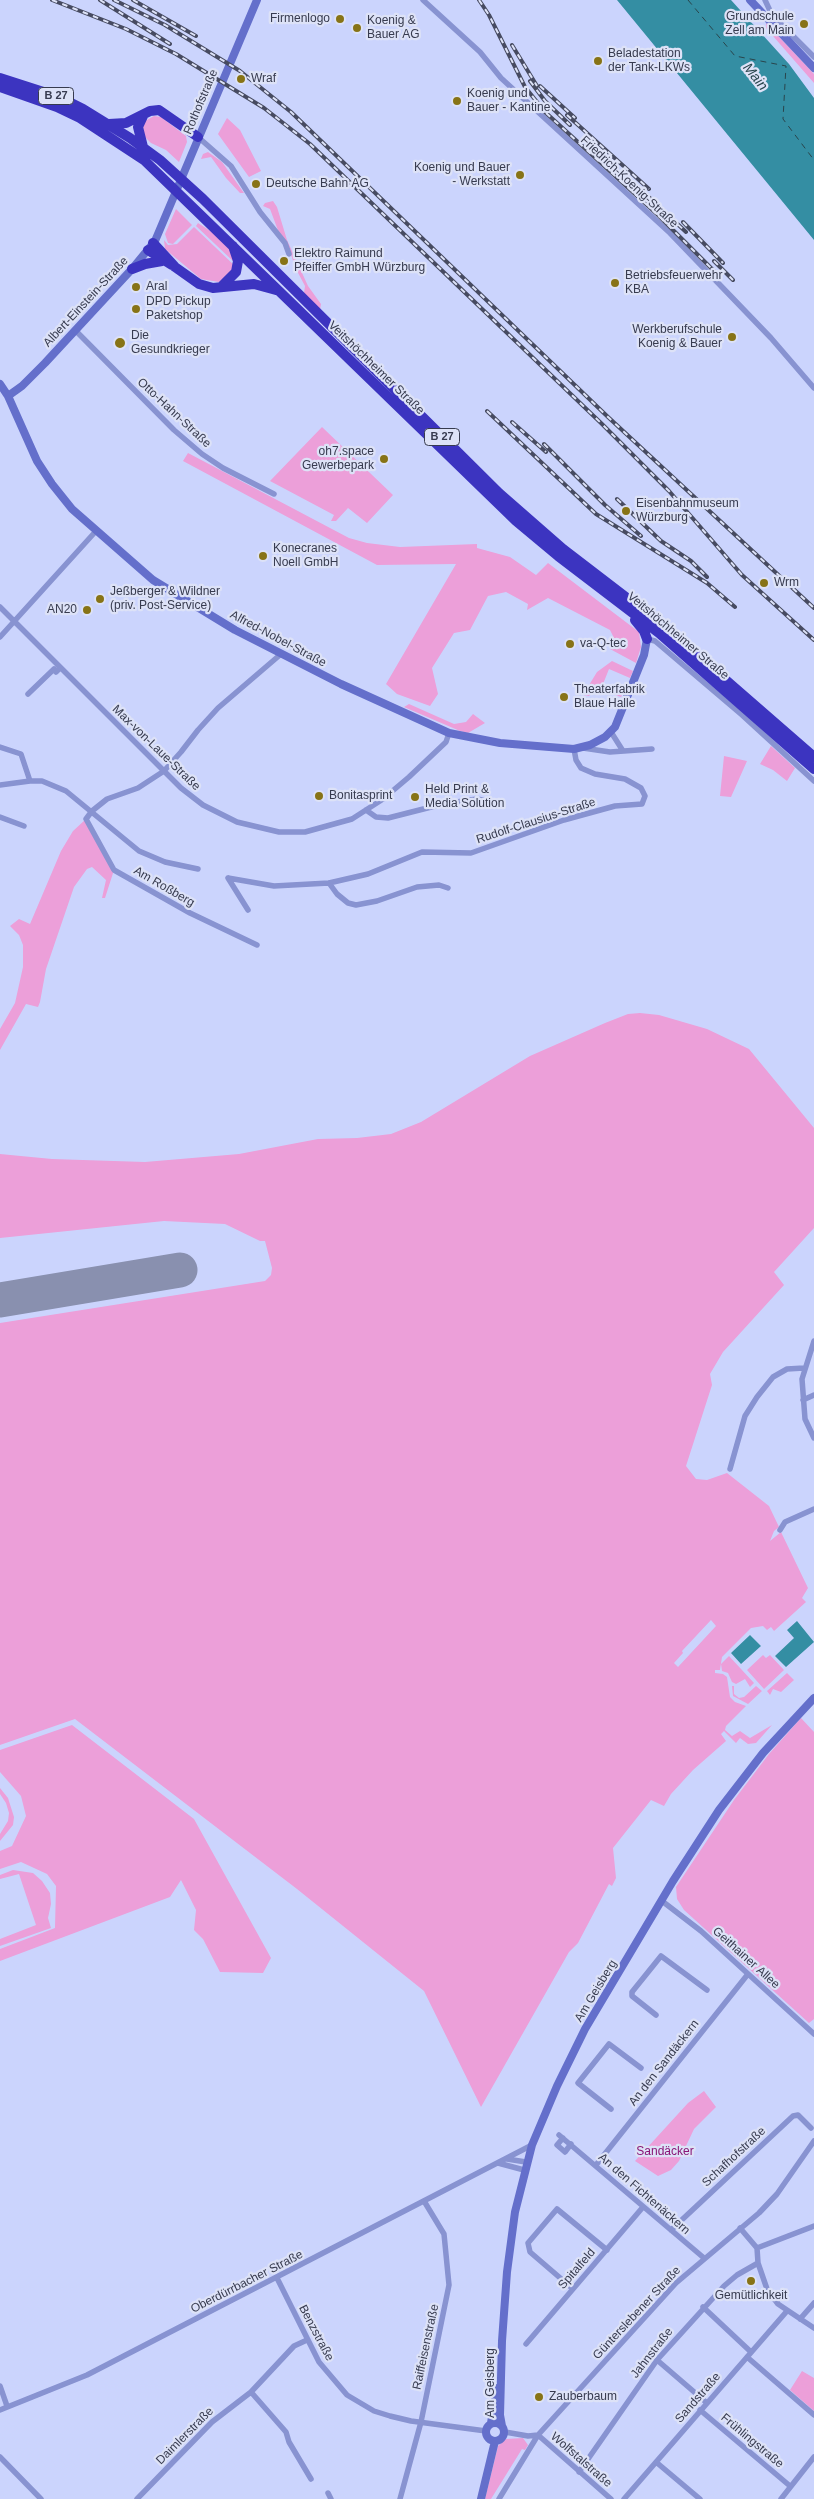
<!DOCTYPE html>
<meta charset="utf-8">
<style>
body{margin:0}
canvas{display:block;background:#cbd4fd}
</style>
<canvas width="814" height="2499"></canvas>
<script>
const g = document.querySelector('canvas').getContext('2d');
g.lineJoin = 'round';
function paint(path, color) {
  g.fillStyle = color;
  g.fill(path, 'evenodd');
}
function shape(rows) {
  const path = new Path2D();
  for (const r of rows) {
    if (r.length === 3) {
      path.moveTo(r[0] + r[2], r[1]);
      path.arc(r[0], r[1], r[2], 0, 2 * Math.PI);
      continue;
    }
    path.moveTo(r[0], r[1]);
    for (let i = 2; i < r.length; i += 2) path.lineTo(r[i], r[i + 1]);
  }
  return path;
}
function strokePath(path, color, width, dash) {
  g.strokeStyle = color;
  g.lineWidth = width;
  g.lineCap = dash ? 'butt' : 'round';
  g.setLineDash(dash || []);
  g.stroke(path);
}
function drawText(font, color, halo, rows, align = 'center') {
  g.font = font + ' Helvetica,sans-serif';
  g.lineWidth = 4.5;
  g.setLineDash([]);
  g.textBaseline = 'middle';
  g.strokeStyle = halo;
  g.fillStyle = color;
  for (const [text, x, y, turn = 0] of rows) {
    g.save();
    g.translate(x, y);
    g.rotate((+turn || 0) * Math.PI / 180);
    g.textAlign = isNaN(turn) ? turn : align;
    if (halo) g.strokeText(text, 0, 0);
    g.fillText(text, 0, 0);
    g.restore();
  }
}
paint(shape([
 [766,23,814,74,814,83,766,28],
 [154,116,161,117,186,136,187,142,179,162,166,150,151,143,144,136,143,126,145,121],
 [227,118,240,130,261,171,249,177,218,134],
 [208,152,222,162,244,193,240,193,226,178,211,157,201,159,203,154],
 [273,201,277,207,287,240,308,286,321,304,320,310,304,293,305,286,296,269,290,252,279,233,270,209,263,206,265,203],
 [176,209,192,225,173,244,168,243,165,234],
 [198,223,215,234,232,251,235,263,196,226],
 [194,227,235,266,234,270,219,282,201,279,165,249,164,240,168,245,177,244],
 [322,427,393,495,367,523,348,508,336,521,331,521,334,515,270,481],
 [188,453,349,538,367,543,400,547,477,544,477,548,510,557,536,575,548,563,639,632,641,647,636,663,610,649,613,636,610,630,548,598,527,610,528,604,506,592,488,596,470,630,454,633,432,668,438,694,430,706,397,694,386,684,456,564,377,565,183,461],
 [612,661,633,671,630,678,609,669,603,684,623,693,621,697,596,688,589,696,583,695,597,672],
 [409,704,454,724,466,722,473,714,485,723,468,733,460,731,404,707],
 [771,746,795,768,787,781,773,770,760,764],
 [724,756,747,761,731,797,720,796],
 [86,819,114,870,105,898,102,898,106,880,92,867,87,869,74,887,46,969,40,1002,38,1007,26,1004,0,1050,0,1029,15,1003,23,967,23,945,19,935,10,926,19,919,30,924,61,851,73,831],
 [640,1013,659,1015,707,1029,749,1049,814,1128,814,1228,774,1272,784,1285,723,1352,710,1374,712,1385,686,1466,696,1479,707,1480,727,1473,769,1506,779,1527,774,1531,770,1541,781,1532,808,1588,802,1598,806,1602,774,1631,771,1627,767,1630,763,1626,751,1628,722,1657,720,1670,715,1670,715,1673,723,1674,727,1677,730,1697,735,1702,746,1706,726,1726,725,1730,732,1736,740,1731,750,1738,772,1725,756,1743,748,1744,740,1738,736,1743,724,1731,721,1734,726,1741,693,1770,671,1794,664,1806,651,1800,613,1848,616,1878,612,1886,609,1884,578,1943,569,1952,481,2107,424,1991,297,1889,75,1719,0,1745,0,1323,265,1281,271,1275,272,1268,265,1241,260,1241,225,1224,164,1221,0,1238,0,1154,52,1159,145,1162,239,1154,318,1139,357,1138,391,1134,421,1122,530,1056,605,1023,628,1014],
 [711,1620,716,1626,678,1667,674,1663,683,1653,682,1651],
 [763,1655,766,1658,770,1655,784,1670,764,1689,747,1670],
 [729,1656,754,1683,750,1687,745,1679,736,1684,732,1682,728,1673,722,1671,721,1664],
 [787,1673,794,1680,781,1692,773,1689,770,1695,767,1691],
 [732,1686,734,1686,734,1694,739,1698,744,1697,756,1686,762,1691,748,1704,733,1696],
 [801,1718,814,1732,814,2019,809,2023,684,1910,677,1899,676,1887,734,1800,769,1754],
 [72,1725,194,1819,271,1958,263,1973,220,1972,203,1939,194,1930,196,1910,181,1880,170,1897,0,1961,0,1949,55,1928,56,1886,47,1874,21,1862,0,1869,0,1851,12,1846,26,1816,21,1796,0,1772,0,1750],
 [0,1788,8,1798,14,1817,13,1825,0,1841,0,1834,8,1821,9,1813,6,1803,0,1794],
 [13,1870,33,1873,42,1881,50,1893,51,1904,48,1918,51,1928,0,1946,0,1939,36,1925,19,1874,0,1879,0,1875],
 [704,2091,716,2107,694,2129,679,2161,671,2170,658,2176,635,2161,688,2103],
 [802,2371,814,2378,814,2411,790,2390],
 [523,2438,528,2445,525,2450,522,2449,491,2499,485,2499,498,2446,506,2439]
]), '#ec9fd9');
paint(shape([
 [617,0,731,0,789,64,814,98,814,240],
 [797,1621,814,1642,786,1667,775,1656,794,1638,787,1630],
 [750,1635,761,1646,741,1664,731,1653]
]), '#348ea3');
strokePath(shape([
 [688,0,735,56,786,66,783,119,814,160]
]), '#29454c', 1, [6, 5]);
strokePath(shape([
 [0,1300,180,1270]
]), '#8990af', 35);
strokePath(shape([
 [423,0,480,52,501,78,670,233,771,338,814,388],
 [765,0,772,15,814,57],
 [198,137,231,166,260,212,285,243,289,254],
 [75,330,174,430,202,454,223,468,274,494],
 [0,607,181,788,203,805,237,822,279,832,305,832,352,819,383,799,409,777,446,742,449,733],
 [0,637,96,531],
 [647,639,655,641,742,715,814,781],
 [28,694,54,669,56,672,60,668],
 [611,732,623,751],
 [0,747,21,754,30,781,42,781,66,791,139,851,165,862,198,869],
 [583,748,610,752,652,749],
 [0,785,30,781],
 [366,810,376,817,388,818,443,804,477,799,487,801],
 [0,817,24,826],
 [228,878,274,886,329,883,368,874,422,852,471,853,564,820,615,806,642,804,645,796,641,788,625,779,595,774,581,768,576,760,574,749],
 [228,878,248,910],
 [329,883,337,894,348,903,356,905,377,901,417,887,439,885,448,888],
 [257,945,190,913,114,870,86,819,92,811,107,799,138,788,164,771,181,752,198,730,218,708,281,654],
 [814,1341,802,1379,805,1419,814,1438],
 [803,1400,814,1395],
 [730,1469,745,1416,757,1397,773,1377,787,1369,804,1368],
 [780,1530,785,1522,814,1509],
 [662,1901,701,1931,814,2034],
 [656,2015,632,1996,632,1992,661,1956,707,1990],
 [611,2109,578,2083,609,2044,641,2068],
 [559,2135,704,2258],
 [563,2138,557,2145,565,2152,571,2144],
 [507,2159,526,2162],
 [498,2163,524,2170],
 [596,2165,748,1974],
 [740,2228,757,2248,758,2263,767,2289,778,2304,814,2328],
 [671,2230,793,2116,798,2115,811,2128],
 [757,2248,814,2226],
 [277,2278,319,2362,347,2395,374,2411,390,2416,411,2421,486,2431],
 [573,2289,530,2252,528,2243,557,2209,607,2250],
 [703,2307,751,2352],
 [800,2319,814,2303],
 [526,2344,643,2207],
 [747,2357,814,2415],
 [657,2360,707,2403],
 [0,2386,7,2406],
 [251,2392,286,2432,289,2442,311,2479],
 [0,2410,87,2375,532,2145],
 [700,2410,790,2486],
 [505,2432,528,2436,538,2435],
 [538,2435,611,2499],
 [0,2457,41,2499],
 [656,2462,700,2499],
 [579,2472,657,2360,724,2286,737,2275,758,2263],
 [328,2493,331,2499],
 [137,2499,212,2422,251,2392,294,2346,307,2340],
 [400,2499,421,2422,449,2285,444,2234,424,2201],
 [499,2499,538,2435,676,2283,759,2213,777,2194,814,2141],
 [624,2499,787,2311],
 [781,2499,814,2457]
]), '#8893d1', 5.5);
strokePath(shape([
 [750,0,814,68],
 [0,384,8,396,37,461,52,484,72,509,153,580,235,630,341,684,449,733,500,743,574,749,590,745,605,737,615,727,644,655,647,639],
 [8,396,22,386,45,363,132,269,155,241,257,0],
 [495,2432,9],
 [491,2423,497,2388],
 [502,2426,500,2415,502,2341,507,2272,515,2212,532,2145,557,2086,585,2029,673,1881,719,1810,763,1753,814,1698],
 [481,2499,495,2441]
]), '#646fcb', 8);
strokePath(shape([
 [0,78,59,97,83,109,130,138,160,160,203,199,499,493,563,549,666,628,814,757],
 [0,87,57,107,80,118,144,160,516,521,558,556,659,633,814,769],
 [109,124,126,123,150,111,159,110,198,137],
 [143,147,138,127,144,114],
 [153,243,175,267,199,284,213,288,254,284,276,290],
 [148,250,172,265],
 [132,269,145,264,162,261],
 [221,287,236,272,238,261,233,246],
 [635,620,644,631,647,639]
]), '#3c34c0', 10);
const rail = shape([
 [52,0,126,29,176,54,264,108,310,144,602,424,669,491,742,575,814,640],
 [100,0,170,44],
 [114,0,165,25,240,71,291,112,608,417,814,608],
 [133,0,196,36],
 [479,0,489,15,525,87,545,112,658,215,718,275],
 [512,45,537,86],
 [530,81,545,101,570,125],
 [540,86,575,118],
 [567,115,649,189],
 [638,187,686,232],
 [683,222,723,263],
 [714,261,733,280],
 [487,411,596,514,707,583,735,607],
 [512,422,546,452],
 [544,444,605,505,641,536],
 [617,499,661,541,691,561,707,577]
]);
strokePath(rail, '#474b61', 4);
strokePath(rail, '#dde2f7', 2, [5.5]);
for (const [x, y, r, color] of [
 [340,19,5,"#877316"],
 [804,24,5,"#877316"],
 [357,28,5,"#877316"],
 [598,61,5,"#877316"],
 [241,79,5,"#877316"],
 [457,101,5,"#877316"],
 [520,175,5,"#877316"],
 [256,184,5,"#877316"],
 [284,261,5,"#877316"],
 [615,283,5,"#877316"],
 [136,287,5,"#877316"],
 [136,309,5,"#877316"],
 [732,337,5,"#877316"],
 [120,343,6,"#877316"],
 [384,459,5,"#877316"],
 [626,511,5,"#877316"],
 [263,556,5,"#877316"],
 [764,583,5,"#877316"],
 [100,599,5,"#877316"],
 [87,610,5,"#877316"],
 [570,644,5,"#877316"],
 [564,697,5,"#877316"],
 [319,796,5,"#877316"],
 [415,797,5,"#877316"],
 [751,2281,5,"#877316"],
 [539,2397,5,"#877316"]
]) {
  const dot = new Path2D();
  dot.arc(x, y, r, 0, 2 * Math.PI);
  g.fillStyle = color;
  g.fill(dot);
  strokePath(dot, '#dde2f7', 2);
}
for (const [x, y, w] of [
 [56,96,35],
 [442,437,35]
]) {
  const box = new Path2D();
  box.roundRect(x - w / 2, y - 8.5, w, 17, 4);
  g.fillStyle = '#dde2f7';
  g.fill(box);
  strokePath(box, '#373b4f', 1);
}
drawText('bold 11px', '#373b4f', null, [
 ["B 27",56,96],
 ["B 27",442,437]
]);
drawText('12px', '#373b4f', '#dde2f7', [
 ["Grundschule",794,17,"right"],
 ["Zell am Main",794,31,"right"],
 ["Firmenlogo",330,19,"right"],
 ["Koenig &",367,21],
 ["Bauer AG",367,35],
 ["Beladestation",608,54],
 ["der Tank-LKWs",608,68],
 ["Wraf",251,79],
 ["Koenig und",467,94],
 ["Bauer - Kantine",467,108],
 ["Koenig und Bauer",510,168,"right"],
 ["- Werkstatt",510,182,"right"],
 ["Deutsche Bahn AG",266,184],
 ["Elektro Raimund",294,254],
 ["Pfeiffer GmbH Würzburg",294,268],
 ["Betriebsfeuerwehr",625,276],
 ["KBA",625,290],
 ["Aral",146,287],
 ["DPD Pickup",146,302],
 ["Paketshop",146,316],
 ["Werkberufschule",722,330,"right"],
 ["Koenig & Bauer",722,344,"right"],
 ["Die",131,336],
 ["Gesundkrieger",131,350],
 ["oh7.space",374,452,"right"],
 ["Gewerbepark",374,466,"right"],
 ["Eisenbahnmuseum",636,504],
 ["Würzburg",636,518],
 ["Konecranes",273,549],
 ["Noell GmbH",273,563],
 ["Wrm",774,583],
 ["Jeßberger & Wildner",110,592],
 ["(priv. Post-Service)",110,606],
 ["AN20",77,610,"right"],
 ["va-Q-tec",580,644],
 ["Theaterfabrik",574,690],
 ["Blaue Halle",574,704],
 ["Held Print &",425,790],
 ["Media Solution",425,804],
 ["Bonitasprint",329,796],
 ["Gemütlichkeit",751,2296,"center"],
 ["Zauberbaum",549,2397]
], 'left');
drawText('12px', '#373b4f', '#dde2f7', [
 ["Rothofstraße",201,102,-67],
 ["Friedrich-Koenig-Straße",629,182,43],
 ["Albert-Einstein-Straße",86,302,-47],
 ["Veitshöchheimer Straße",376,368,44],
 ["Otto-Hahn-Straße",174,413,43],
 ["Veitshöchheimer Straße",678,636,40],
 ["Alfred-Nobel-Straße",278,639,28],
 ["Max-von-Laue-Straße",156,748,44],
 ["Rudolf-Clausius-Straße",536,821,-18],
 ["Am Roßberg",164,887,30],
 ["Geithainer Allee",746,1958,42],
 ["Am Geisberg",596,1991,-59],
 ["An den Sandäckern",664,2063,-52],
 ["Schafhofstraße",734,2157,-43],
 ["An den Fichtenäckern",644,2194,41],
 ["Spitalfeld",577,2269,-49],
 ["Oberdürrbacher Straße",247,2282,-27],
 ["Günterslebener Straße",637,2313,-47],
 ["Benzstraße",316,2333,62],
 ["Raiffeisenstraße",426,2347,-78],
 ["Jahnstraße",652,2353,-52],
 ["Am Geisberg",491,2383,-90],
 ["Sandstraße",698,2398,-49],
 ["Daimlerstraße",185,2436,-45],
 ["Frühlingstraße",752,2441,40],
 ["Wolfstalstraße",581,2460,41]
]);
drawText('12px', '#891677', '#dde2f7', [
 ["Sandäcker",665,2152]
]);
drawText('italic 14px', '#29454c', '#dde2f7', [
 ["Main",755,77,51]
]);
</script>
